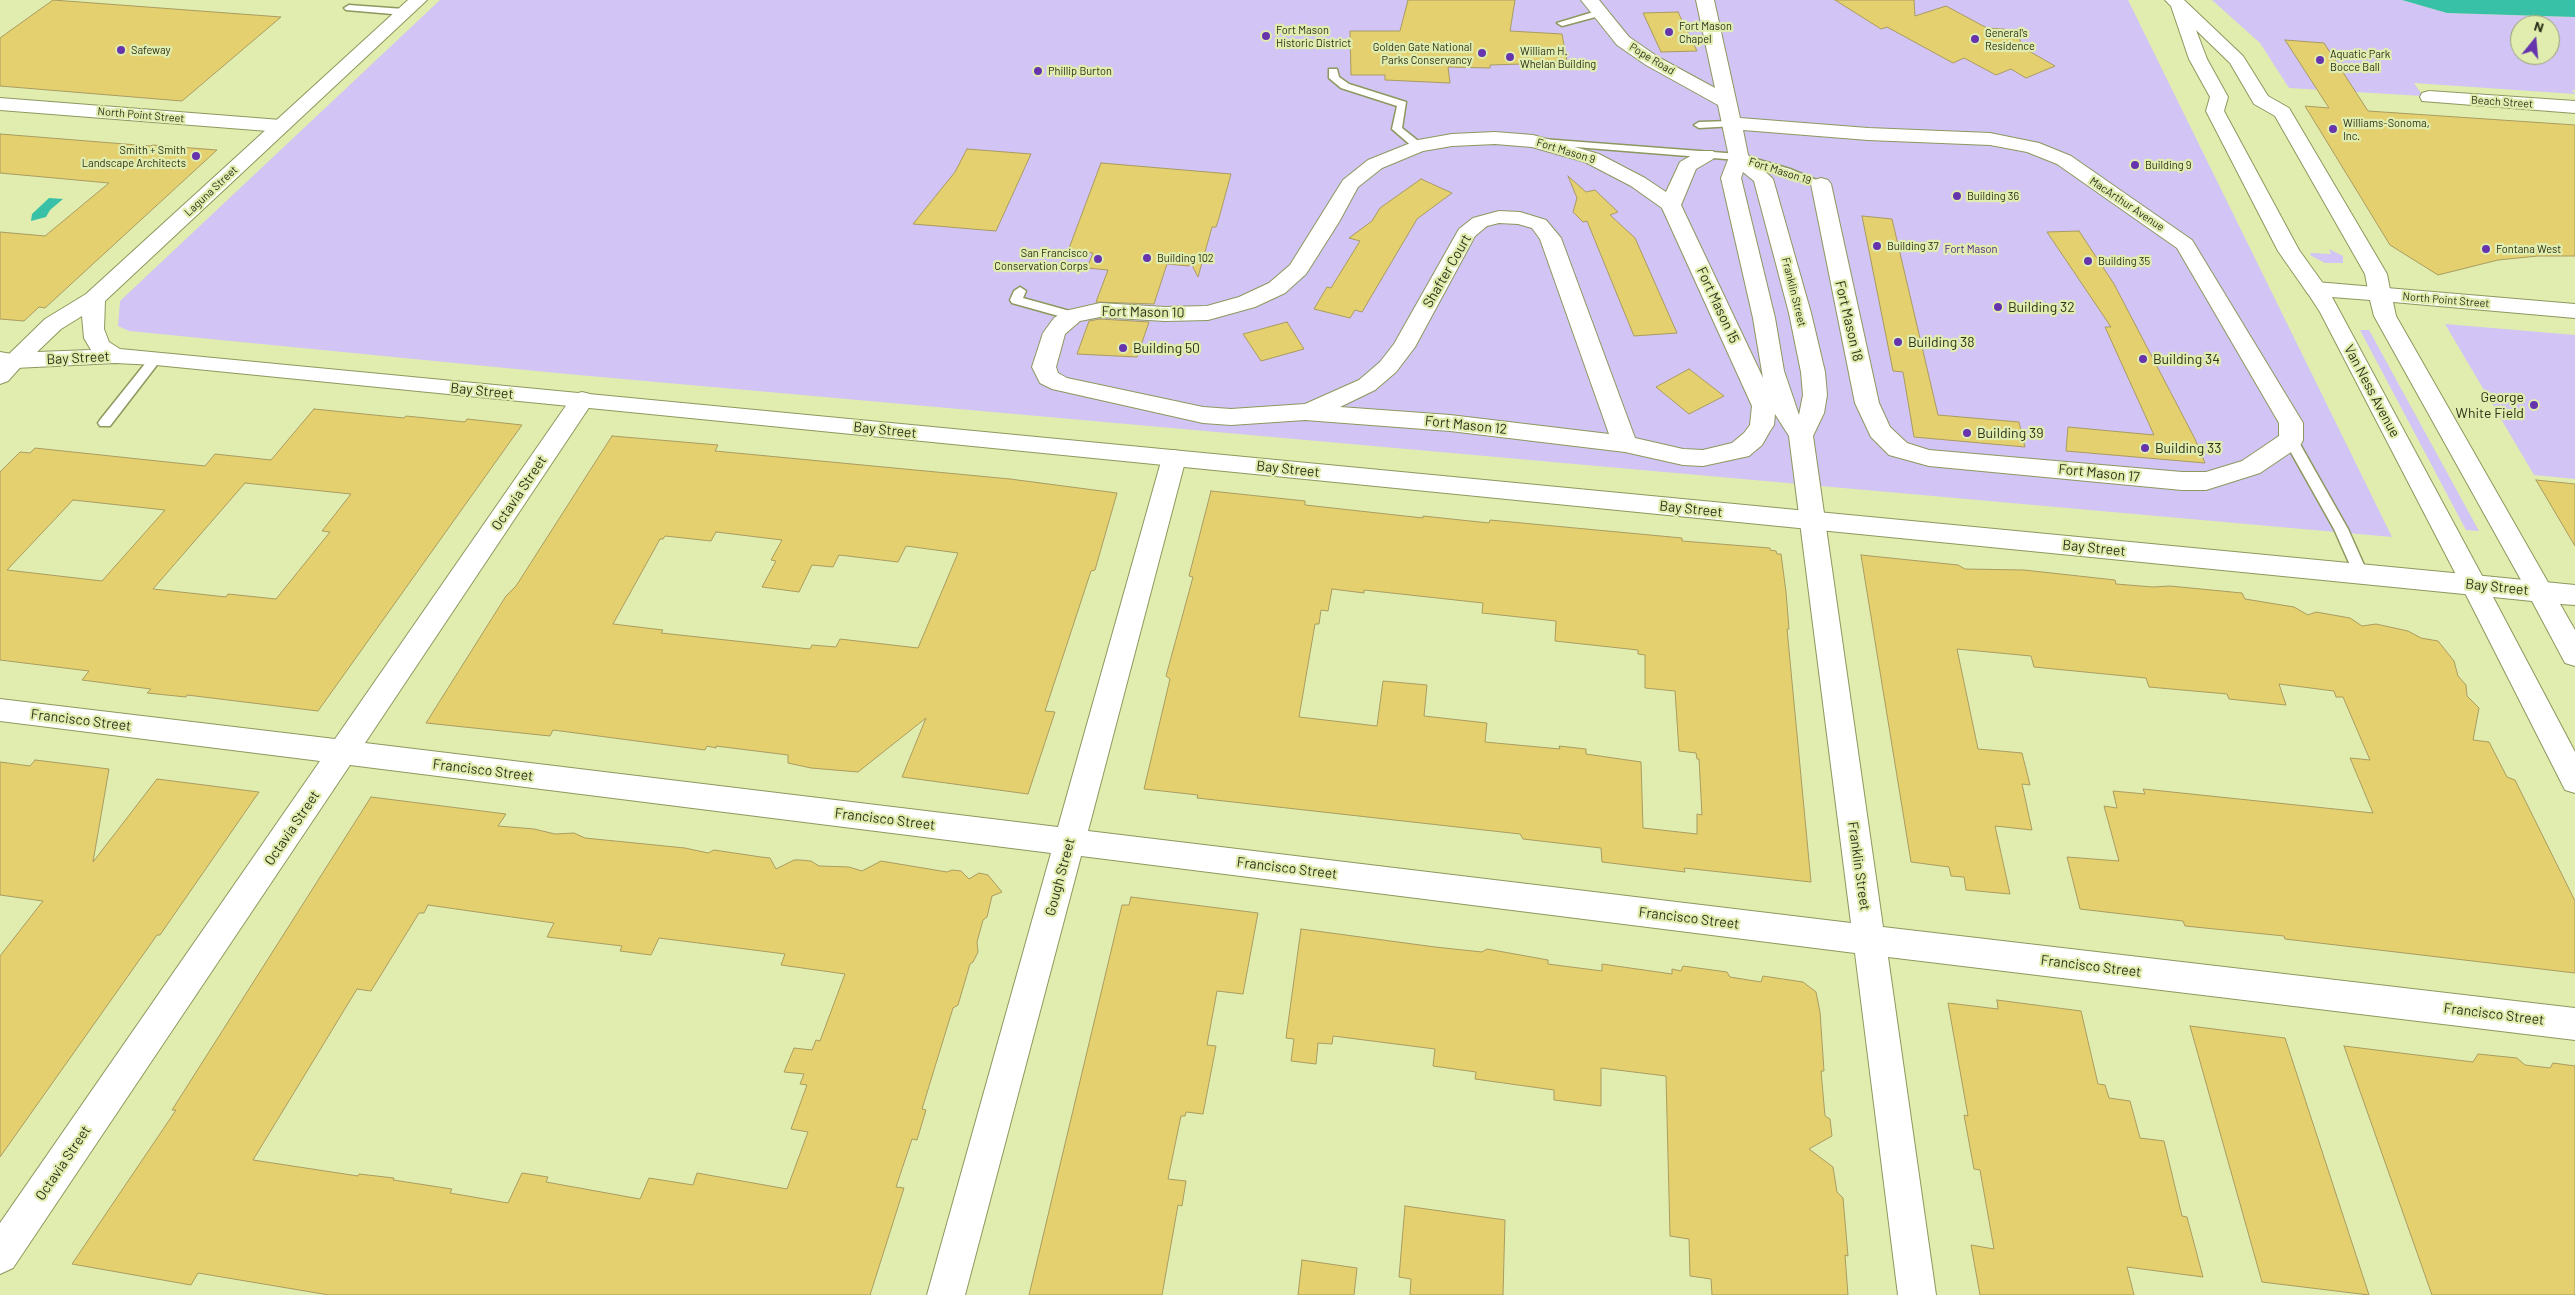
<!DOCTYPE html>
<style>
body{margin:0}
#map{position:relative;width:2575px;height:1295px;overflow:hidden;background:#e0edaf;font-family:Barlow,sans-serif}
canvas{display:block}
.north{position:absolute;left:2510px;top:15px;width:50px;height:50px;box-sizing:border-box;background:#e0edaf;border:1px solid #99a273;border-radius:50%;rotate:17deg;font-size:14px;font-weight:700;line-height:20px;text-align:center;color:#2e321a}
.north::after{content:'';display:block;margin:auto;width:18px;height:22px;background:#6635ad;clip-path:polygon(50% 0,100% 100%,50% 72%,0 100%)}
</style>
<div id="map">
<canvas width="2575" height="1295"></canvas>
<div class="north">N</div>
</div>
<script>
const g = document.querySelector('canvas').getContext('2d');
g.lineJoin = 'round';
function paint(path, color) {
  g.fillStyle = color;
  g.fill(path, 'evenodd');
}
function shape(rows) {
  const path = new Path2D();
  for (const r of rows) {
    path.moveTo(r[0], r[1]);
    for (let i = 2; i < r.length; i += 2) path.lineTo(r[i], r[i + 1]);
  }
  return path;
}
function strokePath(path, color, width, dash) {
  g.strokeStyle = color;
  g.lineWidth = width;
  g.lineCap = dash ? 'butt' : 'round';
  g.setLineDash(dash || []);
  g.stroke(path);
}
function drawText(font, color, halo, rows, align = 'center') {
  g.font = font + ' Barlow,sans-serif';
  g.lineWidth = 4.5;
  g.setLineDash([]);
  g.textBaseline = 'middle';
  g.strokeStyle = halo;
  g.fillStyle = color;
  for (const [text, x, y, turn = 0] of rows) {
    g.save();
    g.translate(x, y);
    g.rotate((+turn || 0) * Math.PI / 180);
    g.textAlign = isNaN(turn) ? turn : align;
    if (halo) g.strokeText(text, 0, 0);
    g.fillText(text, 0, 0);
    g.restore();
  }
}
paint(shape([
 [440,0,2128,0,2392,537,567,374,129,331,118,326,120,301],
 [2212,0,2402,0,2447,13,2575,17,2575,90,2572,90,2575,94,2414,83,2423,96,2289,88,2260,43],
 [2520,25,2550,25,2550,55,2520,55],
 [2329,249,2343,256,2343,263,2325,263,2310,255,2311,253,2331,254],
 [2445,324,2575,335,2575,479,2534,475],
 [2360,330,2369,330,2479,531,2466,530]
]), '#d2c4f5');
paint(shape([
 [2402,0,2575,0,2575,17,2447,13],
 [49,198,63,199,50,210,46,217,31,221,32,214]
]), '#39c1a7');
const building = shape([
 [53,0,281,17,182,101,0,86,0,38,53,0],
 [1408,0,1515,0,1510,31,1562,34,1567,61,1522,61,1522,64,1490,65,1490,68,1448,67,1450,83,1385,80,1385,75,1351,75,1350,31,1400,31,1408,0],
 [1835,0,1914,0,1915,16,1946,6,1987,28,2004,29,2013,33,2019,37,2022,47,2055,66,2026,78,2011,69,1996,75,1964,58,1953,63,1887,27,1881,29,1835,0],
 [1678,12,1697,51,1661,52,1643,13,1678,12],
 [2285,40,2324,43,2368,111,2575,125,2575,256,2538,256,2498,260,2438,275,2390,245,2305,106,2329,108,2285,40],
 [0,134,150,146,153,145,217,150,45,308,39,307,24,321,0,319,0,232,45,236,109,183,0,173,0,134],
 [967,149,1031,154,996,231,913,224,955,172,967,149],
 [1101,163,1231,174,1219,218,1216,227,1212,227,1198,277,1190,261,1189,266,1167,264,1154,304,1096,302,1108,270,1087,268,1093,253,1068,251,1101,163],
 [1568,176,1586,192,1595,190,1618,212,1610,215,1635,238,1677,333,1634,336,1587,221,1583,222,1573,212,1577,198,1568,176],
 [1421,179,1452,193,1417,219,1362,312,1355,310,1350,318,1314,309,1327,287,1331,288,1360,241,1349,238,1372,221,1380,208,1421,179],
 [1862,216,1892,219,1938,415,2019,422,2025,447,1914,437,1903,372,1893,371,1862,216],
 [2079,231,2114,284,2195,439,2205,463,2066,451,2068,427,2154,435,2105,327,2111,327,2047,232,2079,231],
 [1100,319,1149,322,1137,357,1077,354,1089,321,1100,319],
 [1287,322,1304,349,1261,361,1243,334,1287,322],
 [1689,369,1724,396,1689,414,1656,387,1689,369],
 [314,409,404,418,406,416,465,422,467,419,522,425,318,711,187,695,186,697,147,693,151,689,82,680,89,671,0,660,0,472,20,452,30,453,35,448,205,466,215,454,271,460,314,409],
 [245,483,351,494,322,531,330,532,276,599,228,594,226,597,153,589,245,483],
 [73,500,165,510,102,581,7,570,73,500],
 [612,436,718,445,715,451,1010,479,1117,493,1095,570,1091,571,1045,711,1055,712,1028,794,902,777,926,718,858,772,811,768,788,763,788,755,716,746,716,748,707,746,705,750,553,730,550,736,426,723,506,596,516,586,612,436],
 [716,532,782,540,771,560,776,561,762,587,799,592,812,565,833,567,839,555,898,562,906,546,958,553,918,648,840,639,836,647,812,645,810,649,661,633,663,630,613,624,660,539,663,539,665,536,711,541,716,532],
 [2536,480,2575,484,2575,546,2536,480],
 [1211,491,1305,501,1305,505,1423,518,1423,516,1489,523,1490,520,1682,538,1682,541,1770,548,1770,550,1776,551,1777,554,1781,554,1786,592,1789,629,1787,629,1811,882,1684,868,1685,872,1602,862,1601,848,1523,839,1520,834,1197,798,1198,795,1144,789,1170,679,1166,676,1193,577,1189,576,1211,491],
 [1332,589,1364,593,1364,590,1483,603,1482,613,1556,621,1555,641,1638,650,1638,654,1645,655,1645,688,1675,691,1679,751,1696,753,1697,759,1699,759,1702,815,1697,814,1697,834,1643,828,1641,762,1586,754,1586,749,1559,746,1560,749,1485,742,1487,723,1424,716,1427,685,1383,681,1377,726,1299,717,1315,624,1319,624,1321,610,1328,611,1332,589],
 [1861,555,1958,565,1965,569,2024,570,2115,580,2116,584,2153,587,2170,586,2242,593,2245,599,2294,607,2308,615,2316,612,2350,618,2362,626,2376,624,2408,631,2421,638,2438,641,2454,661,2458,676,2466,685,2467,696,2479,708,2473,740,2489,742,2507,777,2515,780,2575,901,2575,973,2285,939,2284,936,2185,926,2183,921,2080,909,2067,857,2119,861,2104,806,2117,808,2113,791,2145,794,2143,789,2373,813,2350,758,2370,760,2343,697,2336,697,2334,691,2279,684,2286,705,2229,699,2227,694,2149,687,2146,678,2034,667,2031,656,1957,649,1978,749,2022,753,2030,785,2022,784,2032,830,1995,826,2010,894,1966,890,1964,877,1951,876,1949,867,1911,862,1861,555],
 [35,760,109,769,93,862,157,779,259,792,160,935,157,935,0,1157,0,956,43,901,0,895,0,762,30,766,35,760],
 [371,797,506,814,498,826,534,829,555,834,574,833,585,838,685,848,708,853,714,850,761,857,770,858,776,869,794,860,800,860,811,861,819,866,849,867,862,871,881,861,947,872,952,870,961,871,969,879,979,873,988,875,1002,892,992,896,987,917,983,920,977,942,978,952,973,962,970,964,958,1005,953,1008,922,1109,926,1110,917,1140,912,1139,896,1187,904,1188,870,1295,329,1295,198,1273,191,1285,72,1264,176,1110,172,1110,371,797],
 [428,905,554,923,547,937,622,946,620,951,651,955,659,938,785,954,781,965,845,974,820,1041,816,1040,812,1050,794,1048,784,1072,804,1074,800,1084,807,1085,791,1129,808,1132,787,1189,697,1173,693,1185,649,1178,640,1199,546,1182,548,1177,522,1173,508,1203,450,1193,452,1189,393,1180,394,1178,359,1174,358,1176,253,1160,357,989,371,991,419,913,424,913,428,905],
 [1131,897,1258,913,1243,994,1217,991,1207,1045,1216,1046,1203,1114,1186,1112,1185,1116,1181,1116,1168,1179,1186,1181,1182,1206,1178,1205,1162,1295,1029,1295,1122,905,1129,905,1131,897],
 [1301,929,1435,947,1482,952,1487,949,1548,960,1548,964,1602,971,1602,964,1672,974,1672,969,1681,971,1683,966,1727,972,1730,977,1761,982,1763,976,1803,982,1816,992,1820,1012,1824,1071,1821,1071,1825,1116,1830,1119,1832,1136,1809,1149,1833,1167,1837,1192,1843,1198,1848,1256,1845,1255,1848,1295,1712,1295,1711,1279,1690,1276,1689,1239,1670,1236,1666,1076,1601,1068,1601,1106,1554,1100,1554,1090,1475,1079,1476,1072,1433,1066,1435,1049,1333,1036,1332,1044,1318,1043,1316,1064,1291,1061,1294,1039,1286,1038,1301,929],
 [1997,1000,2081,1011,2098,1084,2105,1085,2109,1098,2130,1101,2140,1138,2164,1141,2182,1216,2187,1217,2203,1277,2127,1267,2134,1295,1980,1295,1971,1245,1994,1249,1980,1170,1974,1169,1964,1115,1968,1116,1948,1003,1998,1009,1997,1000],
 [2190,1026,2285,1038,2369,1295,2262,1282,2190,1026],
 [2344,1046,2473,1062,2478,1054,2517,1058,2525,1065,2550,1068,2553,1063,2575,1066,2575,1295,2432,1295,2344,1046],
 [1405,1206,1505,1220,1503,1295,1410,1295,1411,1279,1399,1277,1405,1206],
 [1302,1260,1357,1268,1354,1295,1298,1295,1302,1260]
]);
paint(building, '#e5d06f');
strokePath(building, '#a99c60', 1);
const service = shape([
 [349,5,404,9,409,12,404,15,346,10,344,8,349,5],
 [1600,10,1605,13,1603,15,1562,26,1557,23,1600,10],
 [1329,69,1337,69,1339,77,1349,84,1406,102,1402,128,1422,144,1422,148,1414,148,1392,129,1397,106,1341,88,1329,78,1329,69],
 [1731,121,1735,122,1735,126,1699,128,1694,125,1699,122,1731,121],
 [1542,139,1739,154,1790,169,1826,184,1825,186,1817,186,1738,160,1538,144,1538,140,1542,139],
 [1020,287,1026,291,1023,298,1077,313,1079,316,1073,320,1012,303,1010,300,1014,291,1020,287],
 [156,354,160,355,162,358,160,361,110,426,100,426,98,423,100,420,152,355,156,354],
 [2291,435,2296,437,2348,529,2368,574,2366,578,2356,578,2354,574,2334,529,2284,440,2291,435]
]);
const minor = shape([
 [1581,0,1599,0,1629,37,1658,57,1715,88,1696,0,1714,0,1740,118,1868,128,1990,133,2039,143,2071,156,2192,240,2303,423,2303,440,2300,446,2260,473,2206,490,2182,490,1929,466,1889,455,1871,437,1855,403,1811,184,1814,180,1821,178,1828,180,1831,184,1879,403,1890,427,1907,443,1929,450,2182,472,2206,472,2242,461,2279,436,2279,423,2177,248,2057,164,2027,152,1990,145,1868,140,1743,130,1748,155,1773,179,1811,313,1825,372,1827,395,1824,413,1813,436,1883,927,2575,1008,2575,1040,1888,957,1936,1295,1898,1295,1855,953,1081,856,965,1295,927,1295,1051,853,350,765,13,1268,0,1274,0,1223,320,761,0,721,0,699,335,739,574,394,582,392,590,394,594,400,365,743,1058,827,1162,458,1165,452,1174,450,1183,452,1186,458,1088,831,1851,923,1789,436,1775,414,1774,425,1770,431,1762,445,1749,456,1703,466,1683,465,1625,452,1450,431,1305,420,1231,425,1203,423,1052,389,1040,383,1032,367,1043,333,1054,318,1065,311,1100,303,1165,307,1207,306,1239,297,1269,283,1290,265,1343,180,1368,160,1418,140,1452,134,1495,132,1533,135,1599,154,1645,178,1666,192,1680,162,1699,151,1713,151,1716,155,1713,159,1696,169,1681,205,1763,378,1753,318,1721,178,1729,157,1718,105,1646,65,1617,45,1581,0],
 [1495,144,1532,147,1585,162,1631,186,1662,208,1752,406,1750,425,1744,433,1732,443,1703,450,1683,449,1635,438,1561,238,1546,220,1520,212,1499,211,1473,218,1459,229,1394,344,1380,362,1359,380,1305,404,1231,409,1203,407,1067,378,1058,373,1056,367,1065,334,1080,321,1100,317,1165,321,1208,320,1255,307,1285,293,1306,274,1339,222,1358,187,1382,168,1423,151,1452,146,1495,144],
 [1743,172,1754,181,1789,313,1801,372,1803,395,1799,415,1784,371,1775,318,1741,178,1743,172],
 [1499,223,1518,224,1532,228,1540,239,1609,434,1450,415,1340,407,1375,390,1396,372,1415,347,1475,236,1487,226,1499,223],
 [2165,0,2184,0,2243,56,2268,96,2289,108,2387,274,2391,295,2388,300,2380,302,2372,300,2369,295,2365,274,2275,116,2254,104,2230,63,2196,30,2207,59,2228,97,2224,111,2299,250,2327,289,2324,294,2316,296,2308,294,2278,251,2206,111,2210,97,2189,59,2171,6,2165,0],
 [2429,91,2575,101,2575,113,2422,101,2420,97,2422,93,2429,91],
 [0,98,281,120,288,122,291,126,288,130,281,132,0,110,0,98],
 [15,354,23,356,26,361,8,381,0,384,0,363,7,356,15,354]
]);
const tertiary = shape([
 [2316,282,2575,304,2575,318,2393,302,2396,316,2553,591,2549,598,2540,601,2531,598,2374,316,2370,300,2332,297,2487,585,2483,592,2474,595,2465,592,2320,312,2305,289,2308,284,2316,282],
 [0,352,23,356,26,361,23,366,15,368,0,366,0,352]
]);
const secondary = shape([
 [408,0,427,0,105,301,104,329,109,342,120,349,2474,575,2483,578,2487,585,2483,592,2474,595,156,365,115,363,15,368,7,366,4,361,7,356,45,319,86,294,408,0],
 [82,316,84,338,91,350,37,352,61,329,82,316]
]);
const primary = shape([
 [2474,575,2575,585,2575,605,2560,604,2575,630,2575,666,2565,663,2532,601,2493,597,2575,752,2575,793,2565,790,2461,585,2465,578,2474,575]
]);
strokePath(service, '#8d985e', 3);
strokePath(minor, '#8d985e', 2);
strokePath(tertiary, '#8d985e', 2);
strokePath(secondary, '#8d985e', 2);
strokePath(primary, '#8d985e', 2);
paint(service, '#fff');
paint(minor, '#fff');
paint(tertiary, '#fff');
paint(secondary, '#fff');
paint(primary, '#fff');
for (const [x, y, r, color] of [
 [1669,32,5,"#6635ad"],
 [1266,36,5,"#6635ad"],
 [1975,39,5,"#6635ad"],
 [121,50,5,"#6635ad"],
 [1482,53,5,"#6635ad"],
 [1510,57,5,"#6635ad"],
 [2320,60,5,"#6635ad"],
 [1038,71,5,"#6635ad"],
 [2333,129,5,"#6635ad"],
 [196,156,5,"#6635ad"],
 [2135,165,5,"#6635ad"],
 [1957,196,5,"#6635ad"],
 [1877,246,5,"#6635ad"],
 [2486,249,5,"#6635ad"],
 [1147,258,5,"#6635ad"],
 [1098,259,5,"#6635ad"],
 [2088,261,5,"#6635ad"],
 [1998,307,5,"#6635ad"],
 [1898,342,5,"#6635ad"],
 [1123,348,5,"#6635ad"],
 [2143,359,5,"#6635ad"],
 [2534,405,5,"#6635ad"],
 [1967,433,5,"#6635ad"],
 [2145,448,5,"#6635ad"]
]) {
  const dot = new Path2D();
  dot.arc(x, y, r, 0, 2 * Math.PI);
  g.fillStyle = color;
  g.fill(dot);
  strokePath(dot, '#e0edaf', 2);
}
drawText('11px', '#2e321a', '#e0edaf', [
 ["Fort Mason",1679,26],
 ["Chapel",1679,39],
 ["Fort Mason",1276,30],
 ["Historic District",1276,43],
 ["General's",1985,33],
 ["Residence",1985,46],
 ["Golden Gate National",1472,47,"right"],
 ["Parks Conservancy",1472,60,"right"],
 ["Safeway",131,50],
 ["William H.",1520,51],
 ["Whelan Building",1520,64],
 ["Aquatic Park",2330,54],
 ["Bocce Ball",2330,67],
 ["Phillip Burton",1048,71],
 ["Williams-Sonoma,",2343,123],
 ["Inc.",2343,136],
 ["Smith + Smith",186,150,"right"],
 ["Landscape Architects",186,163,"right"],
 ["Building 9",2145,165],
 ["Building 36",1967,196],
 ["Building 37",1887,246],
 ["Fontana West",2496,249],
 ["San Francisco",1088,253,"right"],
 ["Conservation Corps",1088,266,"right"],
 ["Building 102",1157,258],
 ["Building 35",2098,261]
], 'left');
drawText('11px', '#2e321a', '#e0edaf', [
 ["Pope Road",1652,59,31],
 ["Beach Street",2502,102,4],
 ["North Point Street",141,115,5],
 ["Fort Mason 9",1566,151,17],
 ["Fort Mason 19",1780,171,18],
 ["Laguna Street",211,191,-43],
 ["MacArthur Avenue",2127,204,34],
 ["Franklin Street",1794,292,76],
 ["North Point Street",2446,300,5]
]);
drawText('11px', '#4c2585', '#e0edaf', [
 ["Fort Mason",1971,249]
]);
drawText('14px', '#2e321a', '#e0edaf', [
 ["Shafter Court",1447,271,-60],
 ["Fort Mason 15",1718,305,65],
 ["Fort Mason 10",1143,312,1],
 ["Fort Mason 18",1849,321,77],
 ["Bay Street",78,358,-3],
 ["Bay Street",482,391,6],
 ["Van Ness Avenue",2372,391,62],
 ["Fort Mason 12",1466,425,6],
 ["Bay Street",885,430,6],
 ["Bay Street",1288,469,6],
 ["Fort Mason 17",2099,473,6],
 ["Octavia Street",519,493,-56],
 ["Bay Street",1691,509,6],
 ["Bay Street",2094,548,6],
 ["Bay Street",2497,587,6],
 ["Francisco Street",81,720,7],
 ["Francisco Street",483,770,7],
 ["Francisco Street",885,819,7],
 ["Octavia Street",292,828,-56],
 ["Franklin Street",1859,866,82],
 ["Francisco Street",1287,868,7],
 ["Gough Street",1060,877,-75],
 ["Francisco Street",1689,918,7],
 ["Francisco Street",2091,966,7],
 ["Francisco Street",2494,1014,7],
 ["Octavia Street",63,1163,-56]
]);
drawText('14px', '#2e321a', '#e0edaf', [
 ["Building 32",2008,307],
 ["Building 38",1908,342],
 ["Building 50",1133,348],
 ["Building 34",2153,359],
 ["George",2524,397,"right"],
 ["White Field",2524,413,"right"],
 ["Building 39",1977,433],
 ["Building 33",2155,448]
], 'left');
</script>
